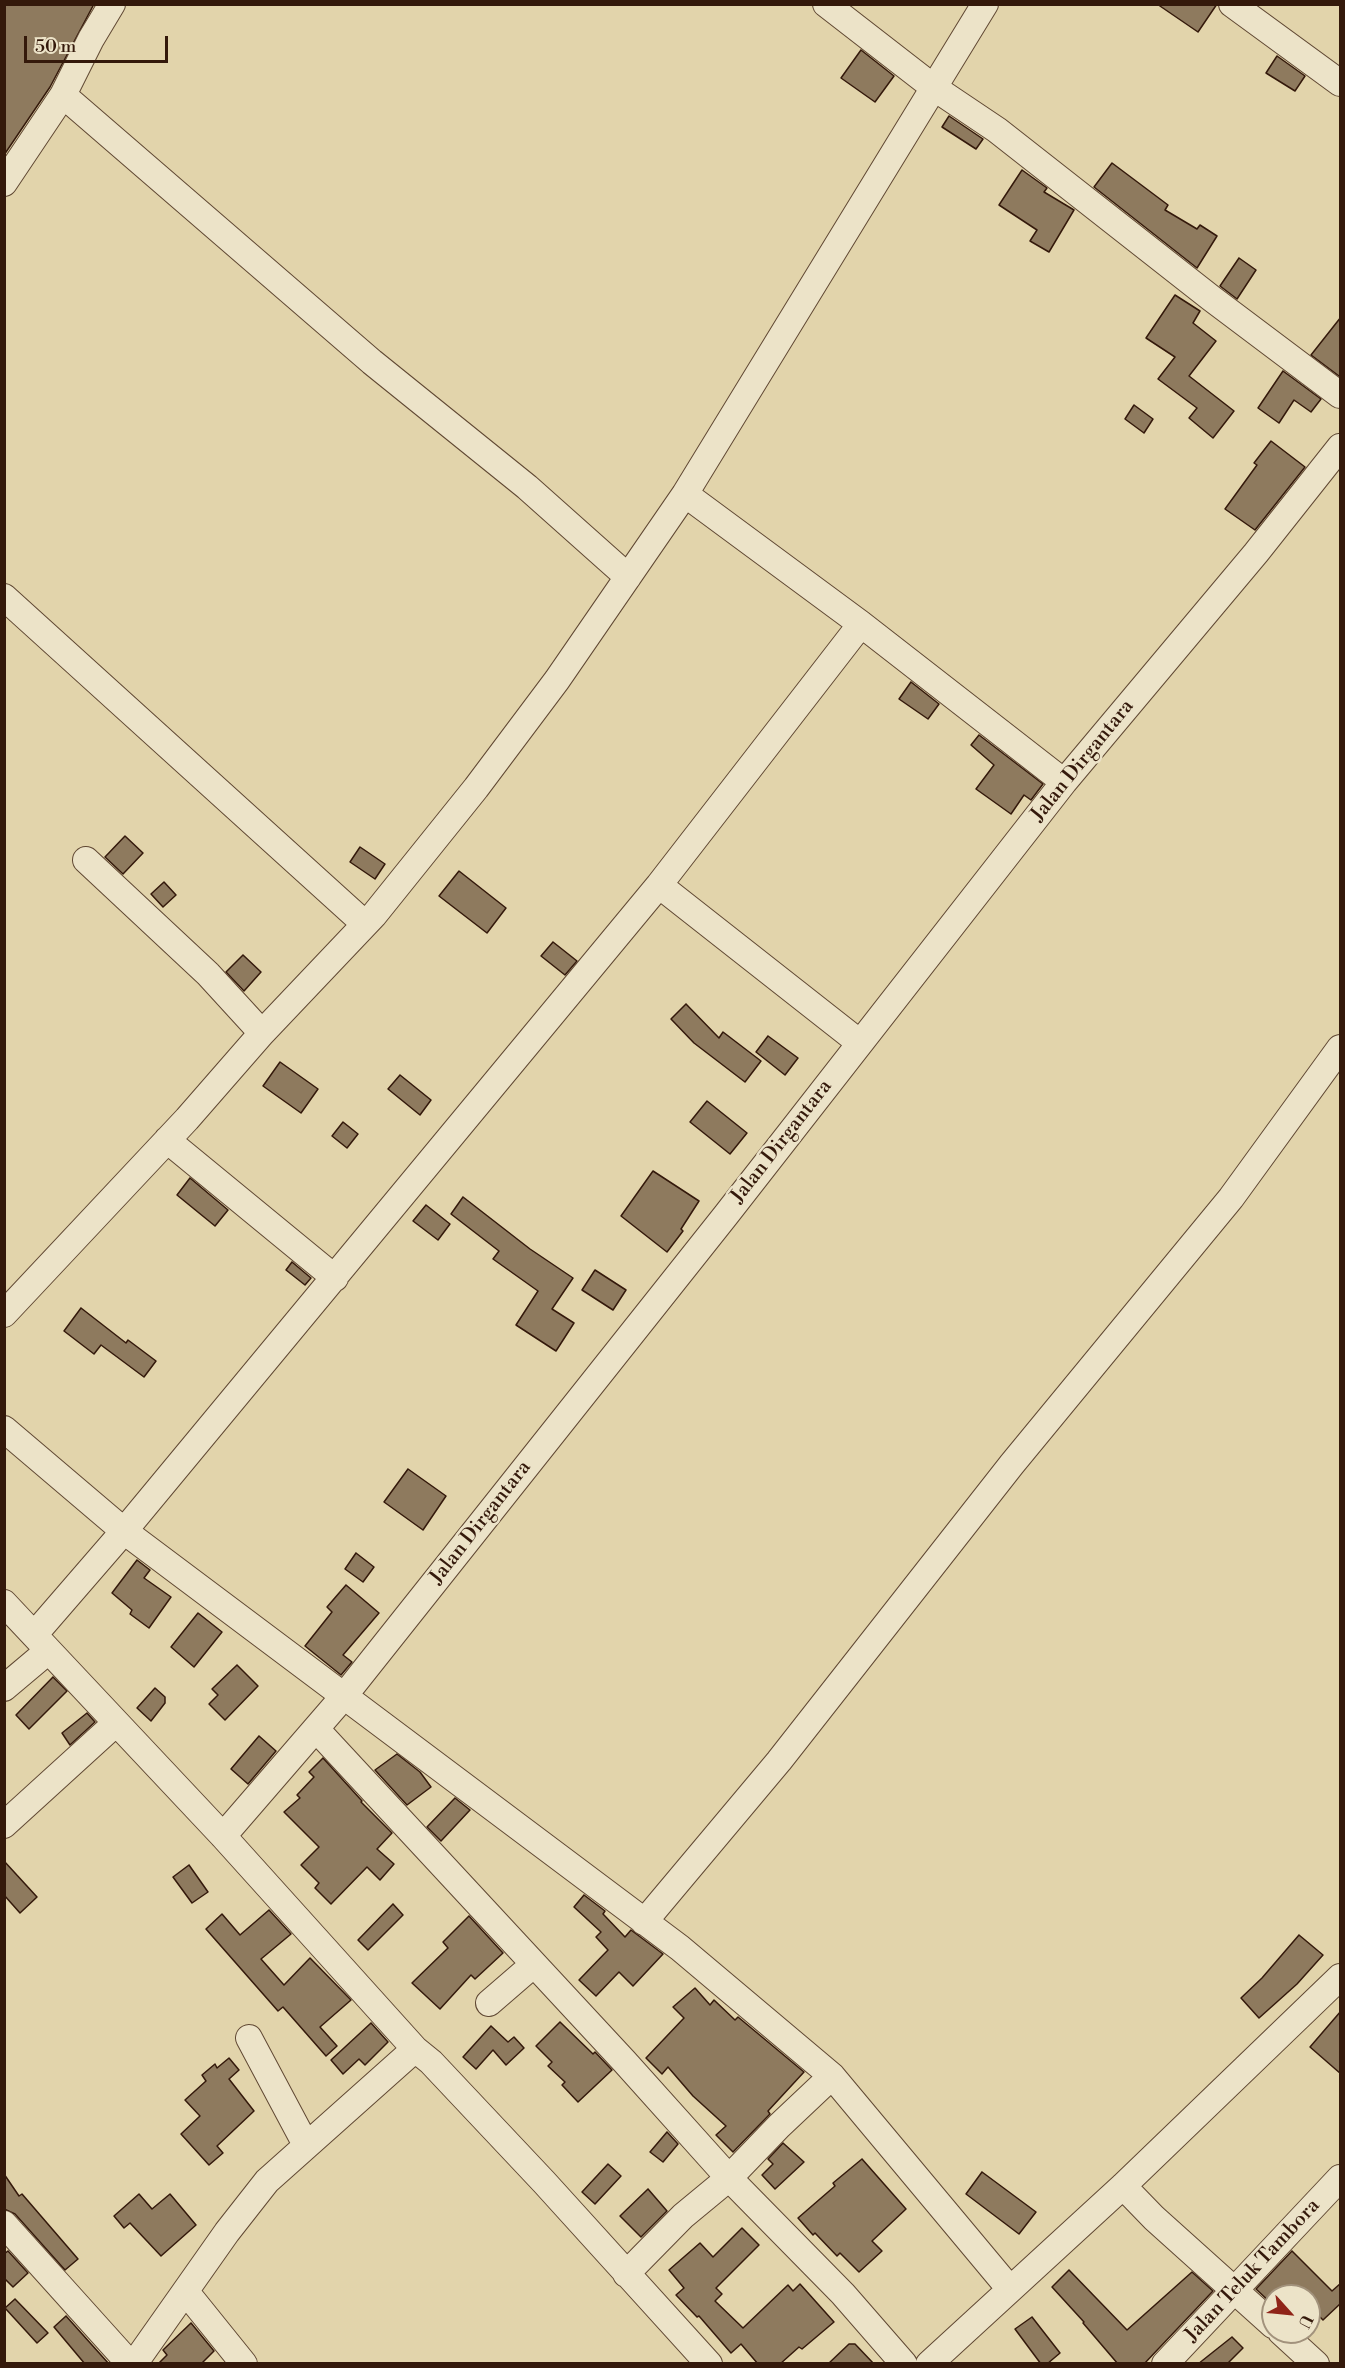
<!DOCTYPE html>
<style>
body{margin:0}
#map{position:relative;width:1345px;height:2368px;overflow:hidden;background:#e2d4ab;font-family:"Libre Bodoni",serif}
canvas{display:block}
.frame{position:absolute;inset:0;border:6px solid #34190b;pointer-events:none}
.north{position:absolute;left:1261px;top:2284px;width:60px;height:60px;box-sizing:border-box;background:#ece3c8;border:2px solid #a2927c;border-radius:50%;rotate:117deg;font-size:16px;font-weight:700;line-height:24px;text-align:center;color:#34190b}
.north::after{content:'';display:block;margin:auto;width:21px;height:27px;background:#8f2418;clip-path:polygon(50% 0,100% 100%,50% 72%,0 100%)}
.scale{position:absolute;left:24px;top:36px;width:144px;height:27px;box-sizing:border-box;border:3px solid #34190b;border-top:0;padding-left:8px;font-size:18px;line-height:21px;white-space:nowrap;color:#34190b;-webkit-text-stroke:4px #ece3c8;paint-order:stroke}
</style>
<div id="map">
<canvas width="1345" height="2368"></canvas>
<div class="frame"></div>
<div class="north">U</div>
<div class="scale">50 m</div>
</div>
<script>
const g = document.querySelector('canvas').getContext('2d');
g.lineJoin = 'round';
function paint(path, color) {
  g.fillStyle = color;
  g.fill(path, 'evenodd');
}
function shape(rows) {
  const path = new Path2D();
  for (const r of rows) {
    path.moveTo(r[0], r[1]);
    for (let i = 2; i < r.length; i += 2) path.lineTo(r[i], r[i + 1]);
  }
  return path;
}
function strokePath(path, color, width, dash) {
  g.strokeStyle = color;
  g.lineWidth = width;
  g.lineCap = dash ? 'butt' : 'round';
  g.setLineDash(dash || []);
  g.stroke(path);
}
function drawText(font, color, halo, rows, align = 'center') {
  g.font = font + ' "Libre Bodoni",serif';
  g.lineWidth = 5;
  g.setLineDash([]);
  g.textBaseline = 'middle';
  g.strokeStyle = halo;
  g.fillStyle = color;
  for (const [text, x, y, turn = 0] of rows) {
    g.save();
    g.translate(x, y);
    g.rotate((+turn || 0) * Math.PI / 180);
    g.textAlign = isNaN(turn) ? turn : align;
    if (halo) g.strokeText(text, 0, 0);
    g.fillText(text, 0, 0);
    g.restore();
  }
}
const building = shape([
 [4,4,94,4,50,87,4,155,4,4],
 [1157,4,1217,4,1198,32,1157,4],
 [861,50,894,76,875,102,841,78,861,50],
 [1277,56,1305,76,1295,91,1266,73,1277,56],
 [949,116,983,139,976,149,942,127,949,116],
 [1112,163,1168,205,1165,210,1197,229,1200,225,1217,236,1197,268,1094,187,1112,163],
 [1022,170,1047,188,1044,192,1074,210,1049,252,1030,241,1037,230,999,205,1022,170],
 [1239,258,1256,270,1237,299,1220,286,1239,258],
 [1175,295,1200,311,1193,323,1216,341,1189,376,1234,411,1213,438,1189,418,1197,408,1158,379,1175,357,1146,338,1175,295],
 [1341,317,1341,374,1339,376,1311,355,1341,317],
 [1283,371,1321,399,1311,412,1294,400,1279,423,1258,408,1283,371],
 [1134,405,1153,419,1144,433,1125,419,1134,405],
 [1271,441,1305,467,1255,530,1225,509,1257,465,1254,463,1271,441],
 [911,682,939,704,928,719,899,699,911,682],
 [979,735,1043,784,1031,800,1024,795,1011,814,976,789,994,765,971,745,979,735],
 [125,836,143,853,123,874,105,857,125,836],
 [360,847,385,864,375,879,350,862,360,847],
 [459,871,506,908,487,933,439,896,459,871],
 [164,882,176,895,163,907,151,894,164,882],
 [553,942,577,961,565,975,541,956,553,942],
 [243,955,261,972,244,991,226,972,243,955],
 [686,1004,719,1038,723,1032,761,1061,745,1082,694,1043,671,1019,686,1004],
 [768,1036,798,1058,785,1075,756,1052,768,1036],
 [280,1062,318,1089,301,1113,263,1086,280,1062],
 [400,1075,431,1100,420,1115,388,1089,400,1075],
 [707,1101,747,1133,730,1154,690,1122,707,1101],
 [343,1122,358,1134,347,1148,332,1136,343,1122],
 [653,1171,699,1201,681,1229,683,1231,667,1252,621,1216,653,1171],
 [190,1178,228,1210,215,1226,177,1195,190,1178],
 [463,1197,530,1249,573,1278,552,1309,574,1323,556,1351,516,1325,538,1291,493,1259,499,1251,451,1214,463,1197],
 [426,1205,450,1224,438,1240,413,1221,426,1205],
 [292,1262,311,1278,305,1285,286,1270,292,1262],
 [595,1270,626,1290,613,1310,582,1290,595,1270],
 [81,1308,126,1343,128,1340,156,1361,144,1377,101,1345,94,1354,64,1331,81,1308],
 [408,1469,446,1496,423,1530,384,1502,408,1469],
 [356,1553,374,1567,363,1582,345,1569,356,1553],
 [137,1560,150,1570,144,1578,171,1597,149,1628,130,1614,132,1610,112,1593,137,1560],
 [346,1585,379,1613,343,1655,352,1662,341,1675,305,1646,332,1612,327,1607,346,1585],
 [198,1613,222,1632,194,1667,171,1647,198,1613],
 [237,1665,258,1686,225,1720,209,1704,218,1695,212,1689,237,1665],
 [53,1677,67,1691,29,1729,16,1715,53,1677],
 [155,1688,165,1697,165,1703,151,1721,137,1708,155,1688],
 [87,1713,95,1722,70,1745,62,1733,87,1713],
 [259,1736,276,1751,248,1784,231,1769,259,1736],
 [397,1754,420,1772,431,1787,407,1805,375,1770,397,1754],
 [323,1758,362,1801,361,1802,392,1833,377,1849,394,1864,380,1880,367,1867,331,1904,315,1888,319,1883,301,1865,319,1847,284,1812,300,1798,297,1795,314,1777,309,1772,323,1758],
 [455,1798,470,1810,441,1841,427,1827,455,1798],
 [4,1861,37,1897,20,1913,4,1895,4,1861],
 [189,1865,208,1892,192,1903,173,1877,189,1865],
 [584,1895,605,1911,603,1914,625,1937,631,1930,663,1954,633,1986,619,1972,596,1996,579,1980,608,1950,596,1937,601,1932,574,1907,584,1895],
 [393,1904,403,1915,368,1950,358,1940,393,1904],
 [269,1910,291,1934,261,1959,284,1985,310,1958,351,2000,320,2027,337,2046,326,2056,283,2007,278,2011,206,1929,222,1914,240,1935,269,1910],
 [469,1916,503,1953,475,1979,471,1975,440,2009,412,1983,448,1948,443,1942,469,1916],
 [1299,1935,1323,1955,1297,1984,1259,2018,1241,1998,1262,1978,1299,1935],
 [695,1988,710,2005,714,2000,735,2020,738,2017,804,2072,768,2111,770,2114,733,2152,716,2135,726,2126,693,2096,668,2067,662,2074,646,2058,684,2018,673,2007,695,1988],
 [1341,2011,1341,2074,1310,2047,1341,2011],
 [560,2022,593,2054,595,2052,612,2070,578,2102,562,2085,565,2082,548,2066,552,2062,536,2046,560,2022],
 [371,2023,388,2042,365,2065,359,2059,343,2074,331,2060,371,2023],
 [491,2026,508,2042,514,2037,524,2048,506,2065,493,2050,476,2069,463,2057,491,2026],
 [229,2058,239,2070,229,2079,254,2111,217,2146,223,2153,209,2165,181,2134,200,2116,185,2100,206,2081,202,2075,215,2064,217,2068,229,2058],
 [667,2132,678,2144,663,2162,650,2152,667,2132],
 [783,2143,804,2162,775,2189,762,2175,773,2164,768,2159,783,2143],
 [862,2159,906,2209,872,2241,882,2251,859,2272,840,2253,837,2256,815,2233,813,2235,798,2218,835,2186,833,2183,862,2159],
 [608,2164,621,2176,595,2204,582,2192,608,2164],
 [982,2172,1036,2212,1019,2234,966,2194,982,2172],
 [4,2174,19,2196,22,2194,78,2259,65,2270,15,2214,4,2209,4,2174],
 [648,2189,667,2211,641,2237,620,2216,648,2189],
 [139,2194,152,2209,170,2194,196,2225,161,2256,130,2223,124,2228,114,2216,139,2194],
 [742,2228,759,2245,716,2288,722,2294,715,2301,743,2328,788,2285,793,2291,800,2284,834,2322,802,2349,799,2347,780,2364,758,2364,741,2344,731,2353,699,2316,697,2317,676,2295,684,2288,669,2270,700,2243,713,2257,742,2228],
 [8,2251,28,2273,13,2287,4,2278,4,2254,8,2251],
 [1292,2251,1332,2291,1341,2283,1341,2303,1323,2320,1309,2306,1309,2296,1299,2296,1290,2287,1282,2296,1273,2296,1273,2305,1256,2289,1292,2251],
 [1069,2270,1127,2330,1192,2272,1213,2291,1144,2364,1118,2364,1083,2323,1084,2322,1052,2287,1069,2270],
 [15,2299,48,2333,37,2343,5,2308,15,2299],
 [66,2316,109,2364,85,2364,54,2327,66,2316],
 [1032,2317,1060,2353,1047,2364,1041,2364,1015,2329,1032,2317],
 [191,2323,214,2351,201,2364,158,2364,167,2355,163,2350,191,2323],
 [1232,2337,1243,2348,1227,2364,1198,2364,1232,2337],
 [849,2344,855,2344,874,2364,828,2364,849,2344]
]);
paint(building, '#8e7a5e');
strokePath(building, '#34190b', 1.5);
const minor = shape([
 [826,4,933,87,997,130,1211,298,1340,395],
 [1232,4,1340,83],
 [63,95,372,362,527,487,628,577],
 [4,183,63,95,91,39,112,4],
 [685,494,861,624,1064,782],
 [4,597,365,924],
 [86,860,208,974,262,1033],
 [659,885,860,1043],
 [167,1140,335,1278],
 [4,1314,187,1119,262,1033,374,915,476,788,557,680,685,494,985,4],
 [4,1429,124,1531,680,1948,832,2076,1009,2288],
 [4,1603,223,1836,415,2049,431,2062,544,2182,709,2364],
 [34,1635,124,1531,659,885,861,624],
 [4,1688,48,1651],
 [316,1729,624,2061,729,2178,843,2294,904,2364],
 [4,1825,116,1723],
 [223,1836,344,1696,726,1215,1064,782,1256,553,1340,447],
 [644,1922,779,1761,1012,1464,1231,1198,1340,1048],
 [489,2003,533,1965],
 [249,2038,306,2145],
 [1123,2186,1154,2218,1273,2325],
 [4,2224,130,2364],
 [626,2274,683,2216,729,2178,779,2126,832,2076],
 [186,2292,244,2364],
 [1281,2332,1316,2364],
 [134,2364,227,2232,267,2181,415,2049],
 [929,2364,1123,2186,1340,1977],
 [1165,2364,1340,2178]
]);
strokePath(minor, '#604833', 28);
strokePath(minor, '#ece3c8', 26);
drawText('20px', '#34190b', '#ece3c8', [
 ["Jalan Dirgantara",1083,761,-51],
 ["Jalan Dirgantara",782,1142,-52],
 ["Jalan Dirgantara",481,1523,-52],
 ["Jalan Teluk Tambora",1253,2271,-47]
]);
</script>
